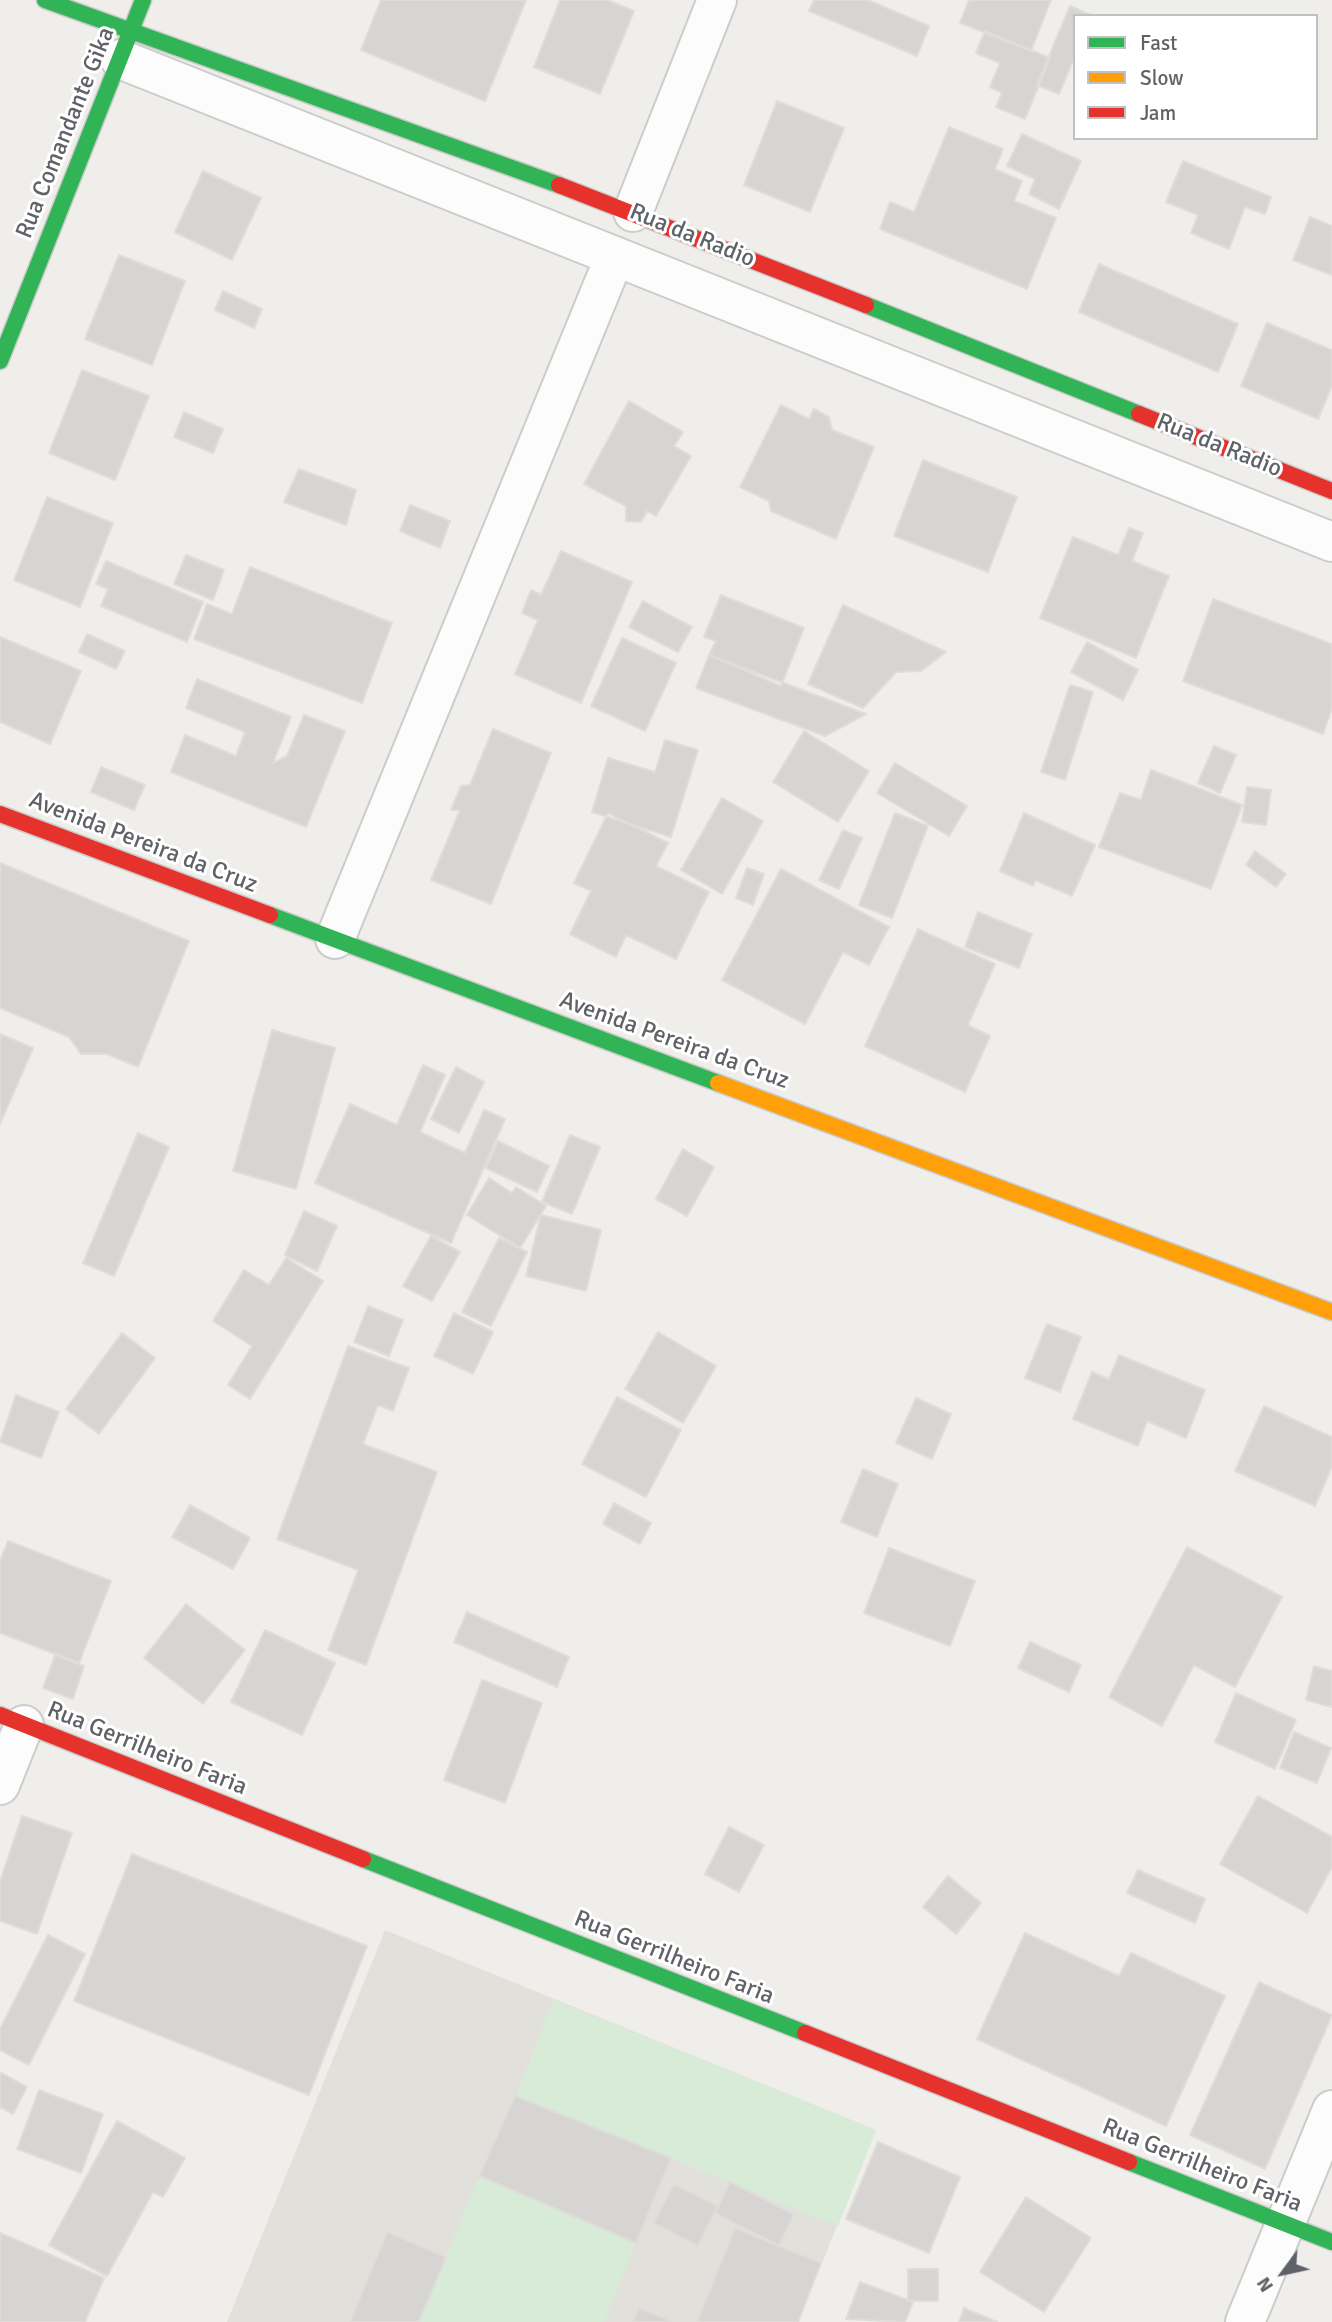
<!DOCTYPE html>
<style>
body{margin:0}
#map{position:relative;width:1332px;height:2322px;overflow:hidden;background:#efeeea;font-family:Signika,sans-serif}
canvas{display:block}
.legend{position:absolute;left:1073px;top:14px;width:245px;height:126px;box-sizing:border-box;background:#fff;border:2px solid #bfc1c3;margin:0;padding:9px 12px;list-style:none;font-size:21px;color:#5f6368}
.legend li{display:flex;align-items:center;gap:14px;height:35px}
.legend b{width:35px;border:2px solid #bfc1c3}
.north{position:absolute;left:1248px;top:2238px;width:70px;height:70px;-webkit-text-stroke:5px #fff;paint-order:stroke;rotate:237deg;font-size:19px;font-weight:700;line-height:28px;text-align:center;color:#5f6368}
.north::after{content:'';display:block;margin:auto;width:24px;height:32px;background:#5f6368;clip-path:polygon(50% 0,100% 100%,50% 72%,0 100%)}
</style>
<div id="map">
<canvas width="1332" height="2322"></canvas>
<ul class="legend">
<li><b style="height:9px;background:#30b455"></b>Fast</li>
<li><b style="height:9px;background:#ff9f0a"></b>Slow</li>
<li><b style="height:9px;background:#e5322d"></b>Jam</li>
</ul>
<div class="north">N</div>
</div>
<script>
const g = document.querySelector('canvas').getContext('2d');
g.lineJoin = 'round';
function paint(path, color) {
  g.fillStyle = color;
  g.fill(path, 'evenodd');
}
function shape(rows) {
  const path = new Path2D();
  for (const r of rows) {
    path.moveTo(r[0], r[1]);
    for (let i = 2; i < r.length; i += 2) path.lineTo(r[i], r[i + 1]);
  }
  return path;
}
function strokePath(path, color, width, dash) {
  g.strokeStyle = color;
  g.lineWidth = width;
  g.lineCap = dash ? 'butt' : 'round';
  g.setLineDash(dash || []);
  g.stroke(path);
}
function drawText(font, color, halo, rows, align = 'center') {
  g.font = font + ' Signika,sans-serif';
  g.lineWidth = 6;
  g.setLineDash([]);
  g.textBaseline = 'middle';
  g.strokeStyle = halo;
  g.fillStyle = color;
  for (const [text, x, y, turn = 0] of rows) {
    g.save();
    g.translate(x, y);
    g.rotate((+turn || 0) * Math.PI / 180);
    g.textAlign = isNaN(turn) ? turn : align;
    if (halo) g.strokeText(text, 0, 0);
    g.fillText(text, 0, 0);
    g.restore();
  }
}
paint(shape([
 [385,1930,876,2130,798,2322,227,2322]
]), '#e2e0da');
paint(shape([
 [553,2000,876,2130,838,2226,516,2096],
 [479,2176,636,2243,604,2322,419,2322]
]), '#d8ebd6');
const building = shape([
 [381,0,526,0,485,101,361,50,381,0],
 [560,0,607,0,634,11,600,94,534,67,560,0],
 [814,0,868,0,929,26,917,56,809,11,814,0],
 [969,0,1051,0,1031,51,960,23,969,0],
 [1070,6,1091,15,1075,16,1075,56,1059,94,1037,85,1070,6],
 [985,31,1050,58,1025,119,996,107,1002,93,990,87,1000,63,976,53,985,31],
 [777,101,844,128,810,212,744,185,777,101],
 [949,127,1003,149,995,169,1022,181,1014,201,1056,218,1027,289,880,229,890,202,914,212,949,127],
 [1022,134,1081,161,1059,209,1029,194,1035,179,1007,166,1022,134],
 [1183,161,1271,197,1265,214,1245,207,1229,249,1191,233,1198,215,1166,202,1183,161],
 [203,171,261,198,232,260,175,232,203,171],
 [1310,217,1332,226,1332,275,1293,260,1310,217],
 [119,255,185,281,152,365,85,339,119,255],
 [1099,264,1238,324,1218,372,1079,312,1099,264],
 [223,291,262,309,254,328,215,310,223,291],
 [1267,323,1332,350,1332,385,1318,419,1241,386,1267,323],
 [82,370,149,396,115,480,49,453,82,370],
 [629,401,683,432,674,446,691,456,656,516,647,511,641,522,626,521,626,506,584,484,629,401],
 [781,405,809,419,814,409,829,417,832,430,874,447,836,539,771,511,769,501,740,487,781,405],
 [184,412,223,429,213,453,174,437,184,412],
 [923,460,1017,497,988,572,894,536,923,460],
 [299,469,356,490,346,525,284,502,299,469],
 [47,497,113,523,80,607,14,580,47,497],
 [410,505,450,521,440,548,400,531,410,505],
 [1129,528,1143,533,1132,561,1169,576,1136,658,1040,618,1073,537,1118,555,1129,528],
 [561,551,632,582,581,703,515,674,538,620,522,613,531,590,541,595,561,551],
 [186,555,224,570,213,600,174,584,186,555],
 [106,561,203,602,187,642,101,606,108,589,96,584,106,561],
 [250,567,392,623,362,703,194,639,207,604,232,614,250,567],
 [721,595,804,628,781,686,709,655,716,641,704,637,721,595],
 [1213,599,1332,644,1332,708,1323,734,1183,681,1213,599],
 [643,601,692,627,678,652,629,627,643,601],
 [843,605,946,652,921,671,896,672,863,708,808,684,843,605],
 [87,634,125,651,116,669,79,652,87,634],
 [0,637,81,671,50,744,0,722,0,637],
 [622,638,676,663,645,731,591,706,622,638],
 [1087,642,1138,670,1123,700,1071,672,1087,642],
 [709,655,866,714,825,736,696,688,709,655],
 [197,679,291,717,273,763,287,756,304,715,345,731,306,827,171,772,185,735,236,756,245,732,186,708,197,679],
 [1070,685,1093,692,1065,780,1041,772,1070,685],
 [493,729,551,753,491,904,431,880,460,810,451,810,461,786,470,785,493,729],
 [804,731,869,771,838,822,773,782,804,731],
 [665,740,698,750,671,837,592,812,608,758,655,772,665,740],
 [1214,746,1236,755,1220,793,1198,783,1214,746],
 [895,763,967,806,949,836,877,793,895,763],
 [101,767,145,785,134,810,91,792,101,767],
 [1151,770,1242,805,1211,889,1099,847,1120,793,1141,800,1151,770],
 [1247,787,1271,790,1266,825,1242,822,1247,787],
 [722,798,763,821,722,894,681,870,722,798],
 [608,813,668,843,656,866,709,892,676,959,626,935,616,957,570,934,591,891,574,883,608,813],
 [895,813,928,826,892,918,859,905,895,813],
 [1024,813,1095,845,1072,896,1035,880,1033,886,1000,871,1024,813],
 [843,830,862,838,839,889,819,880,843,830],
 [1255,851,1286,874,1276,887,1246,865,1255,851],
 [0,863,189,941,138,1067,107,1054,81,1054,69,1037,0,1008,0,863],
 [747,868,764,874,753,905,736,898,747,868],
 [781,869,889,927,869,965,843,952,805,1024,722,980,781,869],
 [978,912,1032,934,1019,968,965,947,978,912],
 [918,929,995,964,968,1025,990,1036,965,1092,865,1046,918,929],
 [272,1030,335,1048,296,1189,233,1171,272,1030],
 [0,1034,33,1048,0,1124,0,1034],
 [423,1065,445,1075,420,1132,465,1153,484,1110,505,1119,451,1243,315,1183,350,1104,397,1125,423,1065],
 [456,1067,484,1082,459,1133,431,1119,456,1067],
 [138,1133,169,1147,114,1276,83,1263,138,1133],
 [570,1135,600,1147,572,1214,542,1202,570,1135],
 [498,1141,549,1166,537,1192,486,1168,498,1141],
 [683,1149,714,1167,687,1216,656,1199,683,1149],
 [489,1178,512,1193,516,1187,546,1206,520,1248,467,1215,489,1178],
 [304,1211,337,1226,317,1271,285,1255,304,1211],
 [541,1215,601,1230,586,1291,526,1276,541,1215],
 [431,1236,460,1252,432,1301,403,1286,431,1236],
 [499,1238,527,1252,491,1326,462,1312,499,1238],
 [286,1258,323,1281,250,1399,228,1385,252,1346,213,1321,244,1270,269,1285,286,1258],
 [368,1306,403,1320,389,1356,354,1342,368,1306],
 [454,1313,493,1332,473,1374,434,1356,454,1313],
 [1047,1324,1081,1337,1060,1392,1025,1378,1047,1324],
 [658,1332,716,1366,683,1423,625,1389,658,1332],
 [122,1333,155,1358,99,1434,66,1409,122,1333],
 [348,1346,409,1368,393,1411,378,1405,363,1444,437,1472,366,1665,328,1650,358,1570,277,1539,348,1346],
 [1119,1355,1205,1390,1186,1438,1147,1421,1138,1446,1073,1419,1092,1372,1109,1379,1119,1355],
 [16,1395,59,1412,41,1458,0,1442,16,1395],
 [617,1397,681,1430,646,1497,582,1464,617,1397],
 [916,1398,951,1414,932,1459,896,1443,916,1398],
 [1264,1406,1332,1437,1332,1466,1315,1506,1235,1471,1264,1406],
 [863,1469,898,1484,877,1537,841,1522,863,1469],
 [614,1503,651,1523,640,1544,603,1524,614,1503],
 [190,1505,250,1538,233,1569,172,1537,190,1505],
 [8,1541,111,1581,79,1663,0,1633,0,1561,8,1541],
 [1187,1547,1282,1597,1235,1687,1194,1665,1162,1726,1109,1697,1187,1547],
 [889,1548,975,1581,950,1646,864,1613,889,1548],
 [186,1604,245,1650,203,1704,144,1658,186,1604],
 [467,1612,569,1657,557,1687,454,1642,467,1612],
 [265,1630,335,1663,302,1735,231,1702,265,1630],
 [1030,1642,1081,1665,1069,1692,1018,1668,1030,1642],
 [55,1655,84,1666,73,1699,43,1688,55,1655],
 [1314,1666,1332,1671,1332,1707,1306,1700,1314,1666],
 [482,1680,542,1703,505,1803,444,1780,482,1680],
 [1236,1693,1296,1720,1275,1769,1215,1742,1236,1693],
 [1294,1732,1331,1748,1317,1783,1280,1768,1294,1732],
 [1258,1796,1332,1837,1332,1867,1307,1913,1220,1864,1258,1796],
 [22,1816,72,1833,37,1934,0,1921,0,1882,22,1816],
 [729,1827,764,1845,739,1892,705,1874,729,1827],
 [132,1854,367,1946,309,2095,74,2001,132,1854],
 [1138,1870,1205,1899,1195,1923,1127,1893,1138,1870],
 [948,1876,981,1903,956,1934,923,1907,948,1876],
 [1025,1933,1119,1976,1131,1953,1225,1996,1166,2126,977,2039,1025,1933],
 [48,1935,85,1954,29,2065,0,2050,0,2029,48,1935],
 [1259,1982,1332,2015,1265,2169,1190,2135,1259,1982],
 [0,2072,27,2087,13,2114,0,2107,0,2072],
 [39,2090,103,2114,81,2173,17,2149,39,2090],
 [515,2096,671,2158,636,2243,479,2176,515,2096],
 [117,2121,185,2158,163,2197,153,2192,107,2276,49,2245,117,2121],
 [878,2142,960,2177,929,2253,846,2219,878,2142],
 [730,2182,794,2214,779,2246,715,2213,730,2182],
 [674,2184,718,2206,698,2246,654,2223,674,2184],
 [1026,2197,1091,2238,1044,2312,980,2272,1026,2197],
 [735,2228,821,2263,798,2322,697,2322,735,2228],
 [387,2232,446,2257,419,2322,350,2322,387,2232],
 [0,2233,104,2278,85,2322,0,2322,0,2233],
 [908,2269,938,2269,938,2301,908,2301,908,2269],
 [860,2282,913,2302,905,2322,846,2319,860,2282],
 [639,2308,669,2320,668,2322,633,2322,639,2308],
 [964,2308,997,2322,959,2322,964,2308]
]);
paint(building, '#d6d5d3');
strokePath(building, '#deddd9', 2);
const street = shape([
 [120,59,1332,542],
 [633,212,717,0],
 [335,939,615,256],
 [0,1785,24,1725],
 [1245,2322,1332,2110]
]);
const fast = shape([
 [45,0,559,185],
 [866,305,1139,414],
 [0,361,143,0],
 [270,915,718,1083],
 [363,1859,805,2033],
 [1129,2162,1332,2242]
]);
const slow = shape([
 [718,1083,1332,1312]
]);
const jam = shape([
 [559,185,866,305],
 [1139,414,1332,491],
 [0,814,270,915],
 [0,1715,363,1859],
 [805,2033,1129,2162]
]);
strokePath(street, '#cbcccc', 42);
strokePath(fast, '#cacacb', 19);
strokePath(slow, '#cacacb', 19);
strokePath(jam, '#cacacb', 19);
strokePath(street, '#fdfcfc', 38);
strokePath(fast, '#30b455', 16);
strokePath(slow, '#ff9f0a', 16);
strokePath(jam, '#e5322d', 16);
drawText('24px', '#5f6368', '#fff', [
 ["Rua Comandante Gika",66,133,-68],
 ["Rua da Radio",692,236,22],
 ["Rua da Radio",1219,446,22],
 ["Avenida Pereira da Cruz",143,843,21],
 ["Avenida Pereira da Cruz",674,1041,20],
 ["Rua Gerrilheiro Faria",147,1749,22],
 ["Rua Gerrilheiro Faria",674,1958,22],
 ["Rua Gerrilheiro Faria",1202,2166,22]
]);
</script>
